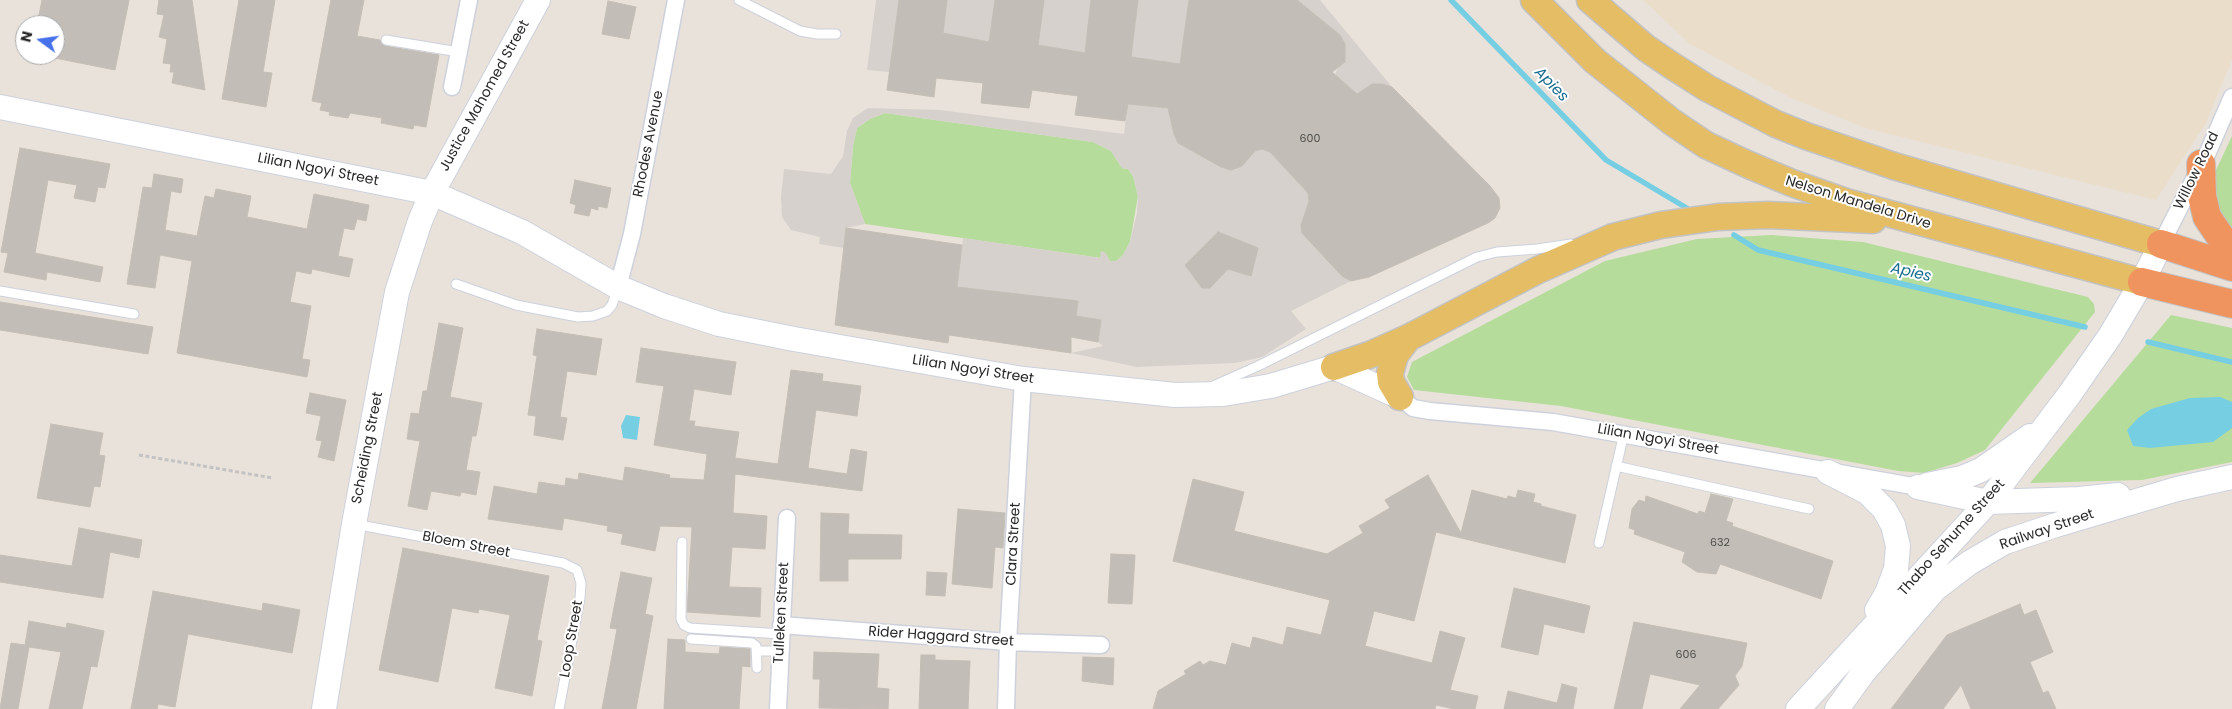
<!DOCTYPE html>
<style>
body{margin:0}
#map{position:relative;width:2232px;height:709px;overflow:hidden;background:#e9e2db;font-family:Poppins,sans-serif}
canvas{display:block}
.north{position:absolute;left:15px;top:15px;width:50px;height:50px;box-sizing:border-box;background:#fff;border:1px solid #a9a9a9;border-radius:50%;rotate:284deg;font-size:14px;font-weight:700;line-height:20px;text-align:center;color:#282828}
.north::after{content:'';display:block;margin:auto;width:18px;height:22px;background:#4771ea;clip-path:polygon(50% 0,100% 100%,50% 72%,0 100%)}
</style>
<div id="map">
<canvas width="2232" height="709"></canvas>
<div class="north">N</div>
</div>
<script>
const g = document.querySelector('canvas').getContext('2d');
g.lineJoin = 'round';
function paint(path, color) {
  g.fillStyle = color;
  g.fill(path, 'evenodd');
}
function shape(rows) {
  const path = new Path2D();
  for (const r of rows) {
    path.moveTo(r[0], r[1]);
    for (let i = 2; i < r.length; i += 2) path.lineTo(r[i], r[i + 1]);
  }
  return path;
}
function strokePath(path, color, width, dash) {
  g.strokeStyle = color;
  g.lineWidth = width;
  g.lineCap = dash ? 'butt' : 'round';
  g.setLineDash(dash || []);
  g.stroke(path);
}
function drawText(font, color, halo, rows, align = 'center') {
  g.font = font + ' Poppins,sans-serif';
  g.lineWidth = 4;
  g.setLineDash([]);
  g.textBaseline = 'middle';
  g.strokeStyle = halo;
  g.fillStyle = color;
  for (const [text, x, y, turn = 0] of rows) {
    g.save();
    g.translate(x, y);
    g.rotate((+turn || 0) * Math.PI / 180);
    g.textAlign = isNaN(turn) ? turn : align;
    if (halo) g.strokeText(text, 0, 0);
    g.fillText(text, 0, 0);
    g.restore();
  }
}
paint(shape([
 [1643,0,2232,0,2232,60,2206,123,2156,200,1865,128,1789,97,1690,44]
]), '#eadecb');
paint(shape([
 [885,113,1093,142,1111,151,1122,168,1128,169,1133,176,1138,196,1130,242,1123,255,1116,261,1110,261,1101,251,1101,258,865,224,850,183,853,146,857,128,870,119],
 [2232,136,2232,233,2226,231,2209,185],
 [1771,235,1863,242,2088,297,2094,304,2095,312,1985,450,1957,463,1924,473,1898,471,1561,406,1414,390,1407,377,1412,362,1605,261,1697,239],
 [2171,315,2232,328,2232,462,2142,480,2030,483]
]), '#b6dc9b');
paint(shape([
 [876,0,899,0,889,72,867,70],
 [947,0,995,0,989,42,943,33],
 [1044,0,1091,0,1085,53,1038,45],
 [1138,0,1189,0,1180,64,1131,57],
 [1297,0,1320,0,1392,87,1382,84,1372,84,1357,94,1335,75,1337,69,1345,62,1345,44,1340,35],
 [1128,104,1173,109,1171,120,1174,134,1178,143,1221,167,1231,170,1255,151,1262,149,1270,152,1308,193,1309,201,1301,224,1342,276,1351,281,1291,311,1306,329,1262,357,1235,363,1137,367,1071,353,1103,346,1098,342,1101,320,1076,316,1078,302,957,287,963,238,1100,258,1101,251,1106,253,1110,261,1116,261,1123,255,1130,242,1137,213,1138,196,1133,176,1128,169,1122,168,1111,151,1093,142,885,113,870,119,857,128,853,146,850,183,865,224,846,228,844,248,819,244,820,237,791,230,782,217,781,197,784,169,831,174,843,156,847,131,853,118,868,108,940,110,1124,134]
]), '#d6d1cd');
paint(shape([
 [2220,397,2232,402,2232,428,2213,442,2150,448,2133,446,2127,430,2138,418,2151,409,2190,398],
 [626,415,640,417,637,440,623,438,621,426]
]), '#76cee3');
strokePath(shape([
 [1451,0,1606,160,1690,210],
 [1734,235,1758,250,2085,327],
 [2148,342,2232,362]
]), '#76cee3', 5.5);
const building = shape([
 [42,0,129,0,115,70,55,58,55,25,37,25,42,0],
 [159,0,192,0,205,90,172,83,174,72,170,72,171,64,163,63,167,39,159,37,164,15,157,14,159,0],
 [239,0,275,0,263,72,272,73,266,107,222,99,239,0],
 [331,0,364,0,357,36,380,40,385,46,439,55,426,127,414,125,413,129,381,123,382,118,350,113,348,118,329,115,330,112,320,110,322,103,312,101,331,0],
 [899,0,947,0,943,33,989,42,995,0,1044,0,1038,45,1085,53,1091,0,1138,0,1131,57,1180,64,1189,0,1297,0,1340,35,1345,44,1345,62,1332,72,1357,94,1372,84,1382,84,1392,87,1490,186,1499,198,1500,208,1495,218,1488,223,1369,277,1351,281,1342,276,1302,233,1301,225,1309,201,1308,193,1270,152,1262,149,1255,151,1242,166,1231,170,1221,167,1178,143,1174,134,1168,108,1128,104,1125,121,1075,115,1078,96,1032,90,1029,108,981,103,983,83,936,78,934,97,887,90,899,0],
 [608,1,636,7,629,39,602,34,608,1],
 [20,148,110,164,105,188,98,187,95,202,74,198,77,185,48,180,35,253,103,267,100,282,47,272,46,280,4,272,8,253,1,252,20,148],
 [154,174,183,179,181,193,171,191,165,230,197,236,205,196,214,198,216,189,251,196,247,217,307,229,314,194,369,205,366,221,357,219,354,230,344,228,338,256,353,259,349,277,312,269,311,274,296,271,290,302,311,306,302,359,310,360,307,377,177,353,192,261,160,255,155,288,127,284,143,187,152,188,154,174],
 [575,180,611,188,607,208,598,206,598,210,591,208,589,216,574,213,576,205,570,203,575,180],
 [846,228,962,245,957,287,1078,301,1076,316,1101,320,1098,342,1071,337,1071,353,949,335,948,343,835,325,846,228],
 [1218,232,1258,248,1251,276,1228,269,1210,288,1202,288,1185,265,1218,232],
 [0,302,153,327,148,354,0,330,0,302],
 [439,323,463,328,450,397,482,403,476,436,472,436,466,470,480,472,476,495,461,492,460,496,431,491,427,510,408,506,420,441,407,439,411,413,419,414,423,391,427,391,439,323],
 [537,329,602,339,596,375,567,371,560,417,567,418,563,440,534,435,536,416,528,415,537,356,533,355,537,329],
 [641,348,736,362,731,395,694,389,689,421,695,421,694,426,739,432,735,458,778,464,791,370,823,374,822,381,861,386,857,416,816,410,808,468,847,474,851,449,867,452,862,491,735,474,733,513,767,516,765,549,732,547,729,587,761,588,760,617,687,612,692,527,660,526,655,551,621,544,623,534,607,531,608,526,564,518,562,530,488,519,494,486,537,494,539,482,565,486,566,478,578,480,579,473,623,481,625,467,670,475,669,478,704,480,707,454,654,445,664,386,636,382,641,348],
 [310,393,346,400,334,461,318,457,322,441,316,440,321,416,306,413,310,393],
 [51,424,103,433,99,455,105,456,100,487,94,486,90,507,37,498,51,424],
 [1428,475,1461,533,1472,490,1507,499,1508,496,1516,498,1518,490,1535,494,1533,502,1541,504,1541,506,1576,515,1565,563,1436,532,1414,621,1374,611,1365,646,1432,663,1440,631,1465,638,1450,690,1478,696,1475,709,1454,709,1436,705,1435,709,1153,709,1158,691,1186,674,1184,671,1200,661,1203,665,1210,661,1226,665,1232,643,1250,648,1253,637,1283,645,1287,627,1321,635,1330,600,1173,561,1193,479,1244,492,1234,531,1327,554,1363,533,1359,526,1390,508,1385,500,1428,475],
 [1711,494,1733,499,1726,521,1733,523,1732,526,1833,561,1821,599,1720,564,1716,574,1697,572,1682,562,1685,552,1634,534,1635,530,1629,528,1632,509,1639,500,1645,502,1646,496,1698,514,1699,511,1705,513,1711,494],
 [958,509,1005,513,1003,548,995,547,992,588,952,584,958,509],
 [821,513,849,514,848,534,902,535,901,559,848,559,848,581,820,581,821,513],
 [79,528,142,540,139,558,110,552,103,598,0,582,0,555,72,566,79,528],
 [403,548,549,576,537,640,542,641,532,696,495,688,510,615,479,609,478,613,452,608,438,682,379,670,403,548],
 [1111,554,1135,555,1132,604,1108,603,1111,554],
 [621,572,652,578,645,614,653,616,636,709,602,709,617,629,610,628,621,572],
 [927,572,947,573,945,596,926,595,927,572],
 [1514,588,1590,606,1584,633,1544,624,1538,655,1501,647,1514,588],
 [153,591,262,611,263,603,300,610,292,653,188,634,175,707,158,704,157,709,131,709,153,591],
 [2020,604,2024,615,2036,610,2053,652,2030,662,2043,693,2048,691,2056,709,1971,709,1961,685,1943,709,1891,709,1947,635,2020,604],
 [29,621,66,628,67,623,104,631,97,667,91,666,82,709,49,709,61,652,29,647,18,709,0,709,11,643,25,645,29,621],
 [1634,622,1747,643,1742,666,1735,676,1739,685,1718,709,1680,709,1700,685,1650,674,1642,709,1614,709,1634,622],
 [668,639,685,640,685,652,719,654,720,647,750,649,750,667,742,666,739,709,664,709,668,639],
 [814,652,879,654,877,688,889,689,888,709,819,708,820,679,813,679,814,652],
 [921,655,935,655,935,660,970,661,968,709,919,709,921,655],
 [1083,657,1114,658,1113,685,1082,681,1083,657],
 [1562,684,1577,688,1573,709,1504,709,1508,691,1557,703,1562,684]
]);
paint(building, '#c2bdb6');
strokePath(building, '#c4beb5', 1);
const lane = shape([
 [739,0,800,31,817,34,836,34],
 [386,40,459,52],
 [456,284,516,305,578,317,593,316,607,311,612,305,618,287],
 [0,291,134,314],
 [1213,386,1258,366,1477,257,1497,252,1537,249,1571,244],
 [1616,466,1809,509],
 [354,524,563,563,577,570,581,583,580,598,559,709],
 [682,542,681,619,684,625,690,628,781,634],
 [1599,543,1624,433],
 [691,639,752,643,756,646,757,668],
 [757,651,780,651]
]);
const street = shape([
 [452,87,469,0],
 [2161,244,2208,152,2232,97],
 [618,287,632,234,676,0],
 [1400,397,1413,408,1430,411,1553,422,1918,487],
 [781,625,1008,642,1101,645],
 [778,709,787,518],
 [1006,709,1008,642,1023,379]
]);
const secondary = shape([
 [0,107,432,193,522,232,618,287,664,306,719,324,794,339,1023,379,1175,395,1223,394,1271,386,1334,367,1400,397],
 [1828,472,1867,492,1884,509,1893,525,1898,546,1896,569,1887,593,1877,610],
 [1927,485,1962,478,1981,470,2030,436],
 [1918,487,1988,502,2079,499,2118,495],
 [324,709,354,524,397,292,420,221,432,193,538,0],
 [1798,709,1988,502,2069,395,2110,336,2142,282,2161,244],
 [1837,709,1863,673,1935,589,1969,563,2005,542,2056,525,2177,489,2232,477]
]);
const primary = shape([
 [1534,0,1595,61,1672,122,1706,145,1749,165,1792,183,1846,202,2142,282],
 [1590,0,1646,48,1671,65,1707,88,1776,124,1806,136,1894,166,2161,244],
 [1334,367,1372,354,1408,338,1538,270,1613,237,1661,225,1718,217,1768,215,1873,220],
 [1400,397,1391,382,1390,373,1395,355,1408,338]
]);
const highway = shape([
 [2201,164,2202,196,2207,217,2232,254],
 [2161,244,2232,267],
 [2142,282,2232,304]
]);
strokePath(lane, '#cdd1dc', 11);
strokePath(street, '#cdd1dc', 19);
strokePath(secondary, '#cdd1dc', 26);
strokePath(primary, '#c3c3c3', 29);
strokePath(highway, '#c3c3c3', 30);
strokePath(shape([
 [139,455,273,478]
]), '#c3c3c3', 3, [4, 2.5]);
strokePath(lane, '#fff', 9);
strokePath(street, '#fff', 16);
strokePath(secondary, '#fff', 24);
strokePath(primary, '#e4bd65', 26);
strokePath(highway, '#f0945f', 28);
drawText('11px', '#4e4d4c', null, [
 ["600",1310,139],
 ["632",1720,543],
 ["606",1686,655]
]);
drawText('14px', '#282828', '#fff', [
 ["Justice Mahomed Street",485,96,-61],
 ["Rhodes Avenue",649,144,-79],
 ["Lilian Ngoyi Street",318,170,11],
 ["Willow Road",2197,171,-64],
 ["Nelson Mandela Drive",1858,203,17],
 ["Lilian Ngoyi Street",973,370,9],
 ["Lilian Ngoyi Street",1658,440,10],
 ["Scheiding Street",368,448,-79],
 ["Railway Street",2047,530,-19],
 ["Thabo Sehume Street",1952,538,-48],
 ["Clara Street",1014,544,-87],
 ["Bloem Street",466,545,11],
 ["Tulleken Street",782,613,-87],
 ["Rider Haggard Street",941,637,4],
 ["Loop Street",572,639,-80]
]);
drawText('italic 15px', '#186c8c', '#fff', [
 ["Apies",1551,85,46],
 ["Apies",1911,273,13]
]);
</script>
